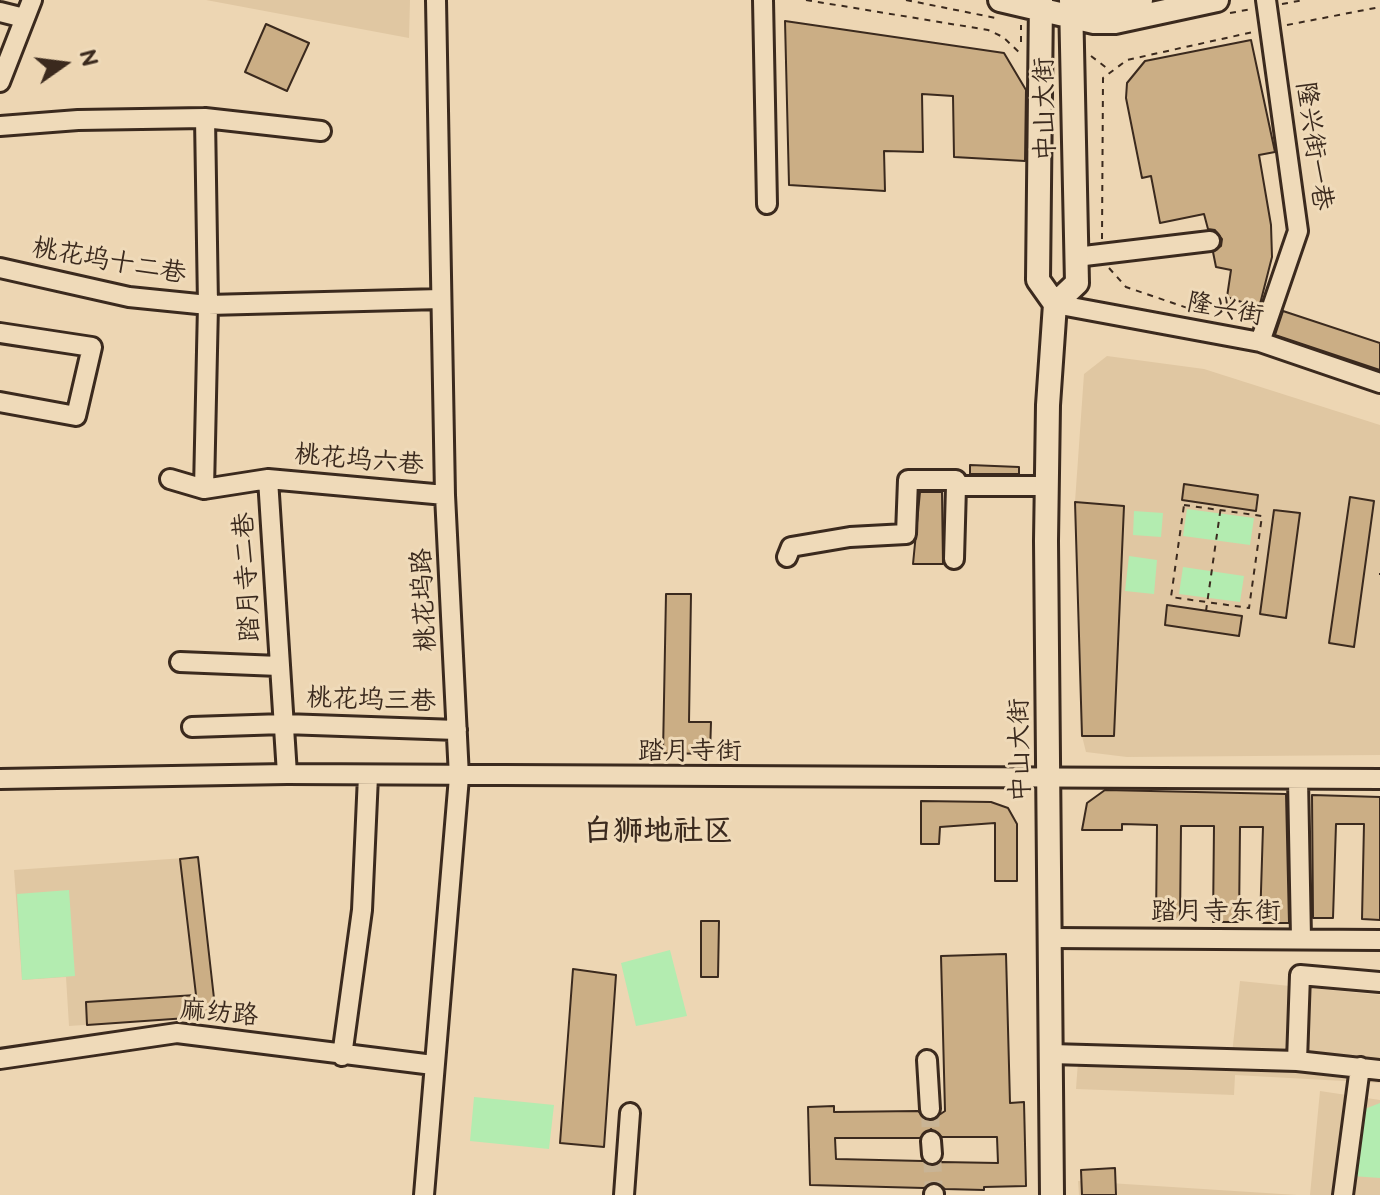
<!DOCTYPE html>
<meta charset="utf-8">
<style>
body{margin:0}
#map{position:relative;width:1380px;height:1195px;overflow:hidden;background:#edd6b3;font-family:"Balsamiq Sans",sans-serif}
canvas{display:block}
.north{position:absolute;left:24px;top:24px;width:80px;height:80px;-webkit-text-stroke:6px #efdab9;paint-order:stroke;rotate:76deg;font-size:22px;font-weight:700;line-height:32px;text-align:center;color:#3b2a1e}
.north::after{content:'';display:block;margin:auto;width:28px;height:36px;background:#3b2a1e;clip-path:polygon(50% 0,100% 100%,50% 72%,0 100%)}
</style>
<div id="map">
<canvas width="1380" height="1195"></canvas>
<div class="north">N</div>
</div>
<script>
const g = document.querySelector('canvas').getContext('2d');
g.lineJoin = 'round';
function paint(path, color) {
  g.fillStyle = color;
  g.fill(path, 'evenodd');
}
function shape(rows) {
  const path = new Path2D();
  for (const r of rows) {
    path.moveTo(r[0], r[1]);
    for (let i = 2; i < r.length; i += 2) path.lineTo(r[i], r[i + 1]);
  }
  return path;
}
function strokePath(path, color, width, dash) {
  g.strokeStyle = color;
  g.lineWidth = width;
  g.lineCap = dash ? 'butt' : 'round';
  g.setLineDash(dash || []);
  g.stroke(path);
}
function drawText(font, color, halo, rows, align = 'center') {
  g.font = font + ' "Balsamiq Sans","LXGW WenKai TC",sans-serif';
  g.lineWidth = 6;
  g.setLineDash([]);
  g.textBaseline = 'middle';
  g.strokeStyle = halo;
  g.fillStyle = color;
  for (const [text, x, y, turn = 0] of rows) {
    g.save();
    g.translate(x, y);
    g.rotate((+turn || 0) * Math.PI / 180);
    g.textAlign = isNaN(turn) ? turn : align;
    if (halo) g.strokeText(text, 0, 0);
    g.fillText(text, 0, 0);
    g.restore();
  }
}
paint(shape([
 [206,0,410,0,409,38],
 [1107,356,1204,369,1380,425,1380,755,1127,757,1086,752,1082,736,1114,735,1117,690,1082,691,1076,542,1075,502,1084,374],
 [198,857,216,1016,69,1026,66,977,22,980,14,870],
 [1240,981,1380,995,1380,1083,1235,1075,1234,1095,1076,1089,1079,1048,1232,1054],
 [1320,1091,1380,1100,1380,1195,1310,1195],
 [1078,1181,1297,1195,1079,1195]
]), '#e0c7a2');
paint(shape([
 [1187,509,1254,518,1250,545,1183,536],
 [1134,511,1163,513,1161,537,1133,535],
 [1129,556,1157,560,1154,594,1125,591],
 [1183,567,1244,576,1240,602,1179,594],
 [69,890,75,976,22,980,17,894],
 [670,950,687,1016,636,1026,621,963],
 [474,1097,554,1105,549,1149,470,1141],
 [1380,1103,1380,1178,1352,1176,1357,1112]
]), '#b3ecb0');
const building = shape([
 [785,21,1004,53,1026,90,1025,161,954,157,953,96,922,94,923,152,884,151,885,191,789,185,785,21],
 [266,24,309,43,287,91,245,72,266,24],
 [1251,40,1275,152,1259,155,1271,225,1272,257,1259,308,1227,297,1231,270,1216,267,1213,252,1221,246,1222,239,1215,230,1208,229,1204,214,1160,223,1151,176,1142,178,1126,98,1127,83,1145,61,1251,40],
 [1283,311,1380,343,1380,370,1275,335,1283,311],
 [970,465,1019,467,1019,474,970,474,970,465],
 [1184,484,1258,495,1256,511,1182,500,1184,484],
 [920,492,942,492,943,564,913,564,920,492],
 [1350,497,1374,501,1354,647,1329,643,1350,497],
 [1075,502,1124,506,1114,736,1082,736,1075,502],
 [1274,510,1300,513,1286,618,1260,614,1274,510],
 [666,594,691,594,689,722,711,722,710,754,663,753,666,594],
 [1167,605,1242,616,1239,636,1165,625,1167,605],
 [1105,790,1286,794,1289,923,1260,923,1263,827,1240,827,1239,922,1213,922,1214,826,1181,826,1180,921,1156,921,1157,825,1122,824,1122,830,1082,830,1087,803,1105,790],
 [1312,795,1380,797,1380,920,1362,919,1364,824,1336,824,1333,918,1313,918,1312,795],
 [921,801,991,802,1008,808,1017,824,1017,881,995,881,995,823,940,827,939,844,921,844,921,801],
 [198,857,216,1016,87,1025,86,1002,196,995,180,859,198,857],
 [701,921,719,921,718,977,701,977,701,921],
 [1006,954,1010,1103,1024,1102,1026,1186,984,1187,984,1190,945,1189,935,1182,924,1188,810,1185,808,1107,834,1106,834,1112,918,1111,930,1121,945,1111,941,956,1006,954],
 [931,1129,942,1137,997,1137,998,1163,941,1162,932,1166,923,1161,836,1159,835,1138,920,1138,931,1129],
 [573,969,616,975,604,1147,560,1143,573,969],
 [1115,1168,1116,1195,1082,1195,1081,1170,1115,1168]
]);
paint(building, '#cbae85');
strokePath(building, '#3b2a1e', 2);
strokePath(shape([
 [930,1109,931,1141],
 [932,1154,934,1194]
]), '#c9b495', 18, [18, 9]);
const minor = shape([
 [763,0,767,204],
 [0,12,24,18],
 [0,82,32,0],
 [0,126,78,120,205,118],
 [1076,257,1210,241],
 [0,268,129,297,208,305,441,299],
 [1055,304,1260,342,1380,383],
 [0,333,92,347,76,416,0,402],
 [1260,342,1298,231,1266,0],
 [170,479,204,489],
 [268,479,445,495],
 [787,557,791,547,850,537,906,534,908,480,956,480,956,486,1047,486],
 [954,559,956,486],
 [180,662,279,666],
 [192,727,284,724,457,730],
 [287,774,268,479,204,489,208,305,205,118,321,131],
 [0,779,287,774,1380,779],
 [1298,779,1301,938],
 [1053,938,1380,940],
 [1051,1054,1297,1061,1380,1070],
 [342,1056,362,910,368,776],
 [0,1059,177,1033,433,1065],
 [927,1060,930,1109],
 [1297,1061,1300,975,1380,982],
 [931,1141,932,1154],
 [424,1195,459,777,445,495,436,0],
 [624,1195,630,1113],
 [934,1195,934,1194],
 [1343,1195,1360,1067]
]);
const major = shape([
 [1000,0,1094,22,1115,22,1217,0],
 [1041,0,1038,280,1055,304,1048,405,1046,541,1052,1195],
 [1073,0,1103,6,1141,0],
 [1055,304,1077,283,1071,0]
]);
strokePath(minor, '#3b2a1e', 24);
strokePath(major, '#3b2a1e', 28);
strokePath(shape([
 [806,0,988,30,1003,37,1022,55],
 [906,0,996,18],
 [1282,4,1304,0],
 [1230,13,1252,9],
 [1287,25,1380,7],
 [1021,42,1021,25],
 [1091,56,1108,69],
 [1102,239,1103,78,1127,60,1253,32],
 [1109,268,1126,287,1205,314],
 [1184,505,1262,516,1249,608,1171,597,1184,505],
 [1379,574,1380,574],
 [1206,611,1221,506]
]), '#3b2a1e', 2, [6, 6]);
strokePath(minor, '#efdab9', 18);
strokePath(major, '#efdab9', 22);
drawText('26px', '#3b2a1e', '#efdab9', [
 ["中山大街",1046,109,-91],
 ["隆兴街一巷",1313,146,82],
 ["桃花坞十二巷",109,262,10],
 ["隆兴街",1225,310,11],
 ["桃花坞六巷",359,461,5],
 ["踏月寺二巷",248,577,-93],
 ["桃花坞路",425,600,-93],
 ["桃花坞三巷",371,701,2],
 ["中山大街",1021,750,-91],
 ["踏月寺街",690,752],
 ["踏月寺东街",1216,912],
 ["麻纺路",219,1014,5]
]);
drawText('bold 30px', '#3b2a1e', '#efdab9', [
 ["白狮地社区",658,832]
]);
</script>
